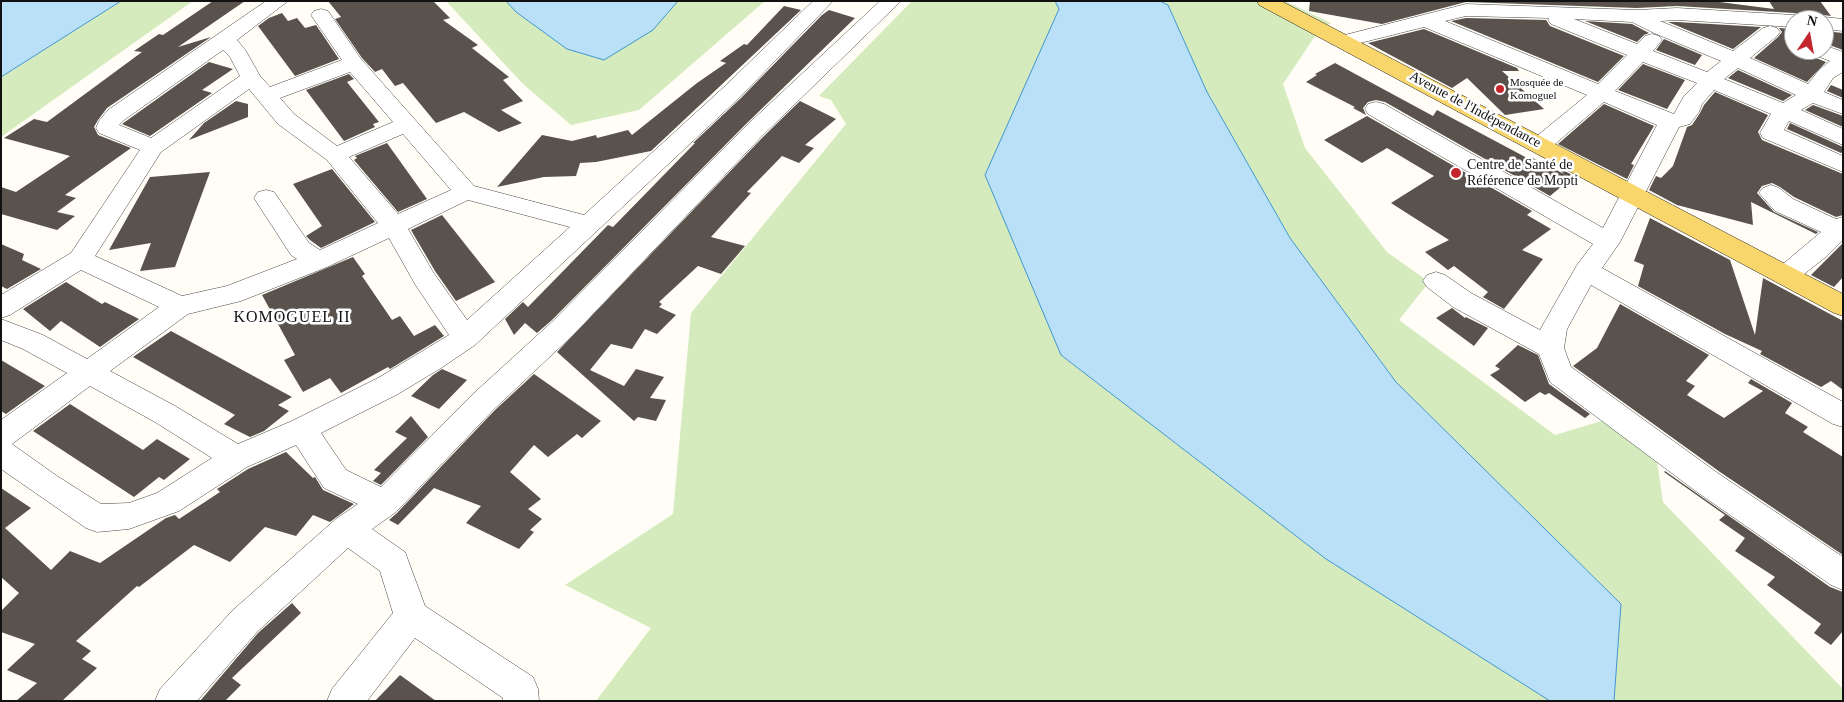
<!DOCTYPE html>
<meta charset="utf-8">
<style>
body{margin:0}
#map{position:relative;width:1844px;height:702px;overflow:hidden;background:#fffdf5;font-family:"Times New Roman",serif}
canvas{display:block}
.frame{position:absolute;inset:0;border:2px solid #111;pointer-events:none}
.north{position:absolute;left:1784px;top:10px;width:50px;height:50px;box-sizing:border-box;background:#fff;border:1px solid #a0a0a0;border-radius:50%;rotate:12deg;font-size:14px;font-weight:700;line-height:20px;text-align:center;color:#111}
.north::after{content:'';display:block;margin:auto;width:18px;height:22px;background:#c4262e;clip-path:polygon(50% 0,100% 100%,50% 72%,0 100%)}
</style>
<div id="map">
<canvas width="1844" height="702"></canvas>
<div class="frame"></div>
<div class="north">N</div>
</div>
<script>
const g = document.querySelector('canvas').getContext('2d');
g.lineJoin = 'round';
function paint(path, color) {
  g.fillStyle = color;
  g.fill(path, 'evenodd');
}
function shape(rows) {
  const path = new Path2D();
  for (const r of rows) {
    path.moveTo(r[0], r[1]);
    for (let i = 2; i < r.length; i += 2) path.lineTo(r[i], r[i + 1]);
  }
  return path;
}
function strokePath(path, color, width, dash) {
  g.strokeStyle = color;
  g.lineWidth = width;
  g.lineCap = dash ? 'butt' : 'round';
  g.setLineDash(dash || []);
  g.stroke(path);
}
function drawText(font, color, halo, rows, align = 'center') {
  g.font = font + ' "Times New Roman",serif';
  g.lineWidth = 5;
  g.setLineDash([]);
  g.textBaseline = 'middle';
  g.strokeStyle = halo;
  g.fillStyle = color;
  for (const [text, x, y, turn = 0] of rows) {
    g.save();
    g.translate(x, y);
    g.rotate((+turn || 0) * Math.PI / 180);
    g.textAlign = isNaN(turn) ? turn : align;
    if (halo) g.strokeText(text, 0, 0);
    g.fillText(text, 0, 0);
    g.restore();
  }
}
paint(shape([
 [121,1,193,1,1,137,1,77],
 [446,1,506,1,516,12,653,30,678,1,765,1,639,110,571,125,523,84],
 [912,1,1055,1,1059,9,1061,355,1326,559,1550,701,596,701,651,628,565,585,673,514,691,313,846,124,831,100,819,96],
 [1160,1,1285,1,1331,23,1319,30,1283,84,1305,148,1387,252,1429,282,1399,320,1555,435,1605,420,1656,454,1663,502,1843,689,1843,701,1614,701,1621,604,1396,382,1290,238,1207,92,1168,5]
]), '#d5ebbd');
const water = shape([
 [1,1,121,1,1,77,1,1],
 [506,1,678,1,653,30,604,60,567,49,516,12,506,1],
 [1055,1,1160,1,1168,5,1207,92,1290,238,1396,382,1621,604,1614,701,1550,701,1326,559,1061,355,985,175,1059,9,1055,1]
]);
paint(water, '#b9e0f7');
strokePath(water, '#3f96cf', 1);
paint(shape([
 [213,1,245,1,178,47,211,37,107,108,98,120,94,127,98,135,131,148,65,195,76,198,57,212,75,216,57,230,1,214,1,187,16,192,70,156,4,138,34,119,47,122,142,52,134,51,159,34,163,35],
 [328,1,433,1,450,18,443,20,478,45,472,48,509,77,503,80,523,101,501,110,522,123,499,132,464,112,436,123,403,83,395,86,382,69,375,72,362,58,335,19,341,17],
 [1310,1,1712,1,1774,9,1769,1,1820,1,1831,16,1823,15,1814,20,1805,20,1802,15,1794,13,1677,6,1637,8,1466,2,1382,24,1309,11],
 [784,6,801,10,651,151,596,162,580,163,576,176,544,177,497,187,542,135,572,141,596,135,597,138,628,130,632,135,697,83,726,63,720,61,744,44,747,45],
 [829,10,855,18,745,125,552,320,537,333,525,323,514,335,505,319,523,302,528,307,608,225,613,227,695,143,693,143,741,98,822,15],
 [282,13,288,21,297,18,305,28,316,25,339,59,295,76,258,26,269,18],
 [1466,18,1546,20,1550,26,1624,56,1598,82,1451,21],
 [1585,21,1632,24,1649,33,1644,35,1637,42],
 [1668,22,1677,22,1761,27,1733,49],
 [1779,28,1794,29,1794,50,1807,50,1811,56,1826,62,1807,82,1754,58,1778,37,1782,32],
 [1424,29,1517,68,1519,71,1502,71,1544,109,1505,115,1467,78,1452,88,1368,43],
 [1824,31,1843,33,1843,50,1824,43],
 [1664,39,1702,55,1695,65,1656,50],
 [209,62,233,69,202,90,212,93,150,136,122,124],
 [1335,63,1433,116,1437,110,1529,159,1531,157,1564,174,1556,166,1574,176,1550,196,1385,102,1376,100,1368,102,1363,108,1366,115,1353,108,1355,107,1306,82,1317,75,1315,74],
 [1643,64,1685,80,1667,109,1618,90],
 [1738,70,1792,95,1783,101,1728,78],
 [349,74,354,79,347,82,379,122,373,124,375,127,344,141,306,90],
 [1831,85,1843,90,1843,98,1827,91],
 [1715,92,1768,115,1758,132,1762,140,1843,174,1843,215,1836,217,1794,197,1780,187,1772,183,1762,186,1757,193,1774,212,1818,232,1816,234,1751,202,1753,225,1677,205,1649,190,1656,176,1661,178,1673,166,1687,127,1692,125,1700,113,1704,105],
 [236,101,248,104,248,117,189,140,204,123],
 [800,101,836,119,805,145,814,148,799,163,782,156,747,192,751,193,711,237,745,246,721,274,698,266,659,302,662,304,659,307,676,315,657,334,645,329,632,349,611,344,590,370,624,386,636,369,664,377,650,398,666,400,656,421,638,417,634,421,557,352,763,137],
 [1604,104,1654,126,1631,164,1634,165,1627,179,1558,144],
 [1813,105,1843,116,1843,127,1805,110],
 [1367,116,1532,211,1527,215,1551,229,1522,250,1543,259,1504,309,1483,297,1488,292,1454,266,1448,270,1425,252,1449,240,1391,203,1434,176,1387,148,1362,163,1324,140],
 [1790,123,1843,147,1843,152,1841,153,1787,129],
 [387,143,427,199,398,212,354,160,357,158,355,156],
 [332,169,375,222,321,248,310,240,306,236,322,226,293,184],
 [210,172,175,267,140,271,151,243,109,250,150,177],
 [442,215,495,282,456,301,435,271,411,230],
 [1650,218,1730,260,1755,335,1763,278,1843,321,1843,390,1831,381,1821,387,1760,354,1762,351,1725,334,1638,286,1644,265,1634,261],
 [1843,243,1843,277,1834,287,1811,275],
 [1,244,24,254,22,260,41,269,7,289,1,286],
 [353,257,365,274,362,276,392,320,400,316,414,336,435,325,444,336,390,369,388,367,341,393,330,378,303,392,284,360,295,355,262,295],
 [66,282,102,304,105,302,139,319,100,347,61,321,50,331,23,309],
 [1620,304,1709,355,1686,381,1695,386,1687,395,1724,418,1763,391,1748,383,1751,379,1792,403,1785,413,1808,427,1803,432,1843,457,1843,555,1720,472,1573,366,1597,348],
 [1452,308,1465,318,1466,317,1488,328,1474,346,1436,318],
 [171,331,292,397,278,405,289,411,264,431,250,437,224,424,235,415,133,357],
 [1518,345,1538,355,1549,384,1590,414,1585,418,1549,393,1545,395,1540,392,1525,402,1490,375,1500,369,1495,366],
 [1,360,45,386,6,414,1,411],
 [442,369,467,380,439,409,411,396,433,375],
 [534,374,601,421,582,438,577,434,548,457,534,445,510,472,541,499,528,509,542,519,530,530,534,532,519,549,466,523,481,506,434,488,398,525,389,520,397,513,494,411],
 [70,404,143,450,157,439,190,459,164,480,159,477,134,497,33,431],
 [411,416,428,437,381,485,373,481,381,473,374,470,407,438,395,432],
 [286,452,313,478,315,477,323,490,354,504,330,522,313,515,296,536,265,527,230,562,194,545,139,587,137,586,76,641,91,651,82,659,97,668,62,701,16,701,37,683,7,670,35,644,1,632,1,611,19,593,1,577,1,488,31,508,5,528,51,570,70,551,100,563,166,518,175,515,179,519,220,492,217,489,248,469],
 [1665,471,1830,587,1843,592,1843,631,1831,645,1814,633,1821,624,1767,585,1775,577,1735,551,1745,538,1719,520,1725,515,1664,472],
 [292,603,301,613,232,678,241,685,225,701,200,701,258,633],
 [400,675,436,701,375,701]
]), '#5a524d');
const minor = shape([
 [266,1,288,1,237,40,246,51,260,76,270,87,342,60,311,15,314,11,321,9,328,11,361,59,474,186,584,215,724,87,813,1,833,1,740,97,475,345,441,368,398,394,321,433,346,470,381,487,473,394,553,321,746,126,880,1,901,1,762,136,573,335,493,410,396,512,372,529,405,552,425,606,533,677,538,689,539,701,503,701,503,698,415,638,367,701,327,701,332,689,393,613,380,571,348,548,257,632,197,701,155,701,160,689,233,610,336,519,358,504,324,488,296,445,247,467,179,511,129,529,97,532,86,528,1,469,1,420,67,373,23,349,1,340,1,319,43,335,87,359,159,307,81,270,10,315,1,318,1,295,71,253,140,150,99,133,96,128,99,121,108,110,266,1],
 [223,50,230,57,240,76,151,138,119,125,124,120,223,50],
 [350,72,393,122,337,146,294,114,280,98,350,72],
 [249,89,278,124,327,160,378,223,320,250,309,243,274,192,266,190,258,192,254,198,291,255,297,259,227,286,182,296,95,256,161,152,249,89],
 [403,134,451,190,398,214,349,157,403,134],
 [468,200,570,227,467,320,433,272,408,229,468,200],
 [389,238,415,284,449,335,378,378,292,421,238,444,175,406,110,371,188,314,241,301,327,267,389,238],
 [90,386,155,422,212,458,157,493,129,503,101,504,57,476,12,444,90,386],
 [1466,4,1637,10,1677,8,1794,15,1801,17,1803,20,1794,20,1794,27,1677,20,1660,21,1733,51,1763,28,1770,26,1777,28,1780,32,1777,36,1750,58,1808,84,1819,70,1830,61,1812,54,1809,50,1824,50,1824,45,1843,52,1843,72,1833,78,1824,92,1843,100,1843,114,1813,103,1801,110,1843,129,1843,145,1789,121,1784,130,1843,156,1843,172,1763,138,1760,133,1771,114,1714,90,1702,104,1699,112,1690,124,1679,127,1620,242,1602,268,1843,402,1843,427,1833,424,1591,285,1567,329,1564,348,1571,367,1719,474,1843,557,1843,590,1831,585,1697,492,1550,382,1539,354,1453,307,1427,287,1423,281,1427,275,1436,272,1445,275,1471,293,1540,330,1577,265,1593,244,1368,114,1365,109,1368,104,1376,102,1384,104,1603,228,1657,125,1604,102,1548,150,1540,152,1532,150,1529,145,1532,140,1587,95,1424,27,1344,47,1337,45,1334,41,1337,37,1466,4],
 [1466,16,1549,18,1548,20,1551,24,1627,55,1598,84,1445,21,1466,16],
 [1574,19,1632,22,1654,33,1721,61,1707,72,1653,51,1662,40,1659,36,1652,34,1645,36,1637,44,1574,19],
 [1643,62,1697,83,1684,96,1674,114,1615,91,1643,62],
 [1738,68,1796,95,1783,103,1724,79,1738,68],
 [1824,17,1843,19,1843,31,1824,29,1824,20,1816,20,1824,17],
 [1771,185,1779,188,1793,199,1836,219,1843,217,1843,240,1827,256,1794,282,1785,285,1776,282,1772,276,1776,270,1821,232,1775,211,1759,193,1763,188,1771,185]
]);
const major = shape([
 [1257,1,1281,1,1843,294,1843,316,1834,313,1259,5,1257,1]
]);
strokePath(minor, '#444', 1);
strokePath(major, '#222', 1);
paint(minor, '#fff');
paint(major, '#f9d66b');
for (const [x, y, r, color] of [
 [1500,89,5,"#c4262e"],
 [1456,173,6,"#c4262e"]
]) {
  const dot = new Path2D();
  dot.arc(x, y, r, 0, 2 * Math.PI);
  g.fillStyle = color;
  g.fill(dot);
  strokePath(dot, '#fff', 2);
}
drawText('11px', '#111', '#fff', [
 ["Mosquée de",1510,83],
 ["Komoguel",1510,96]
], 'left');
drawText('14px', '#111', '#fff', [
 ["Avenue de l'Indépendance",1475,110,28]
]);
drawText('14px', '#111', '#fff', [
 ["Centre de Santé de",1467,165],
 ["Référence de Mopti",1467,181]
], 'left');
g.letterSpacing = '1px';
drawText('16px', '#111', '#fff', [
 ["KOMOGUEL II",292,318]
]);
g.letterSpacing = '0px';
</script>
